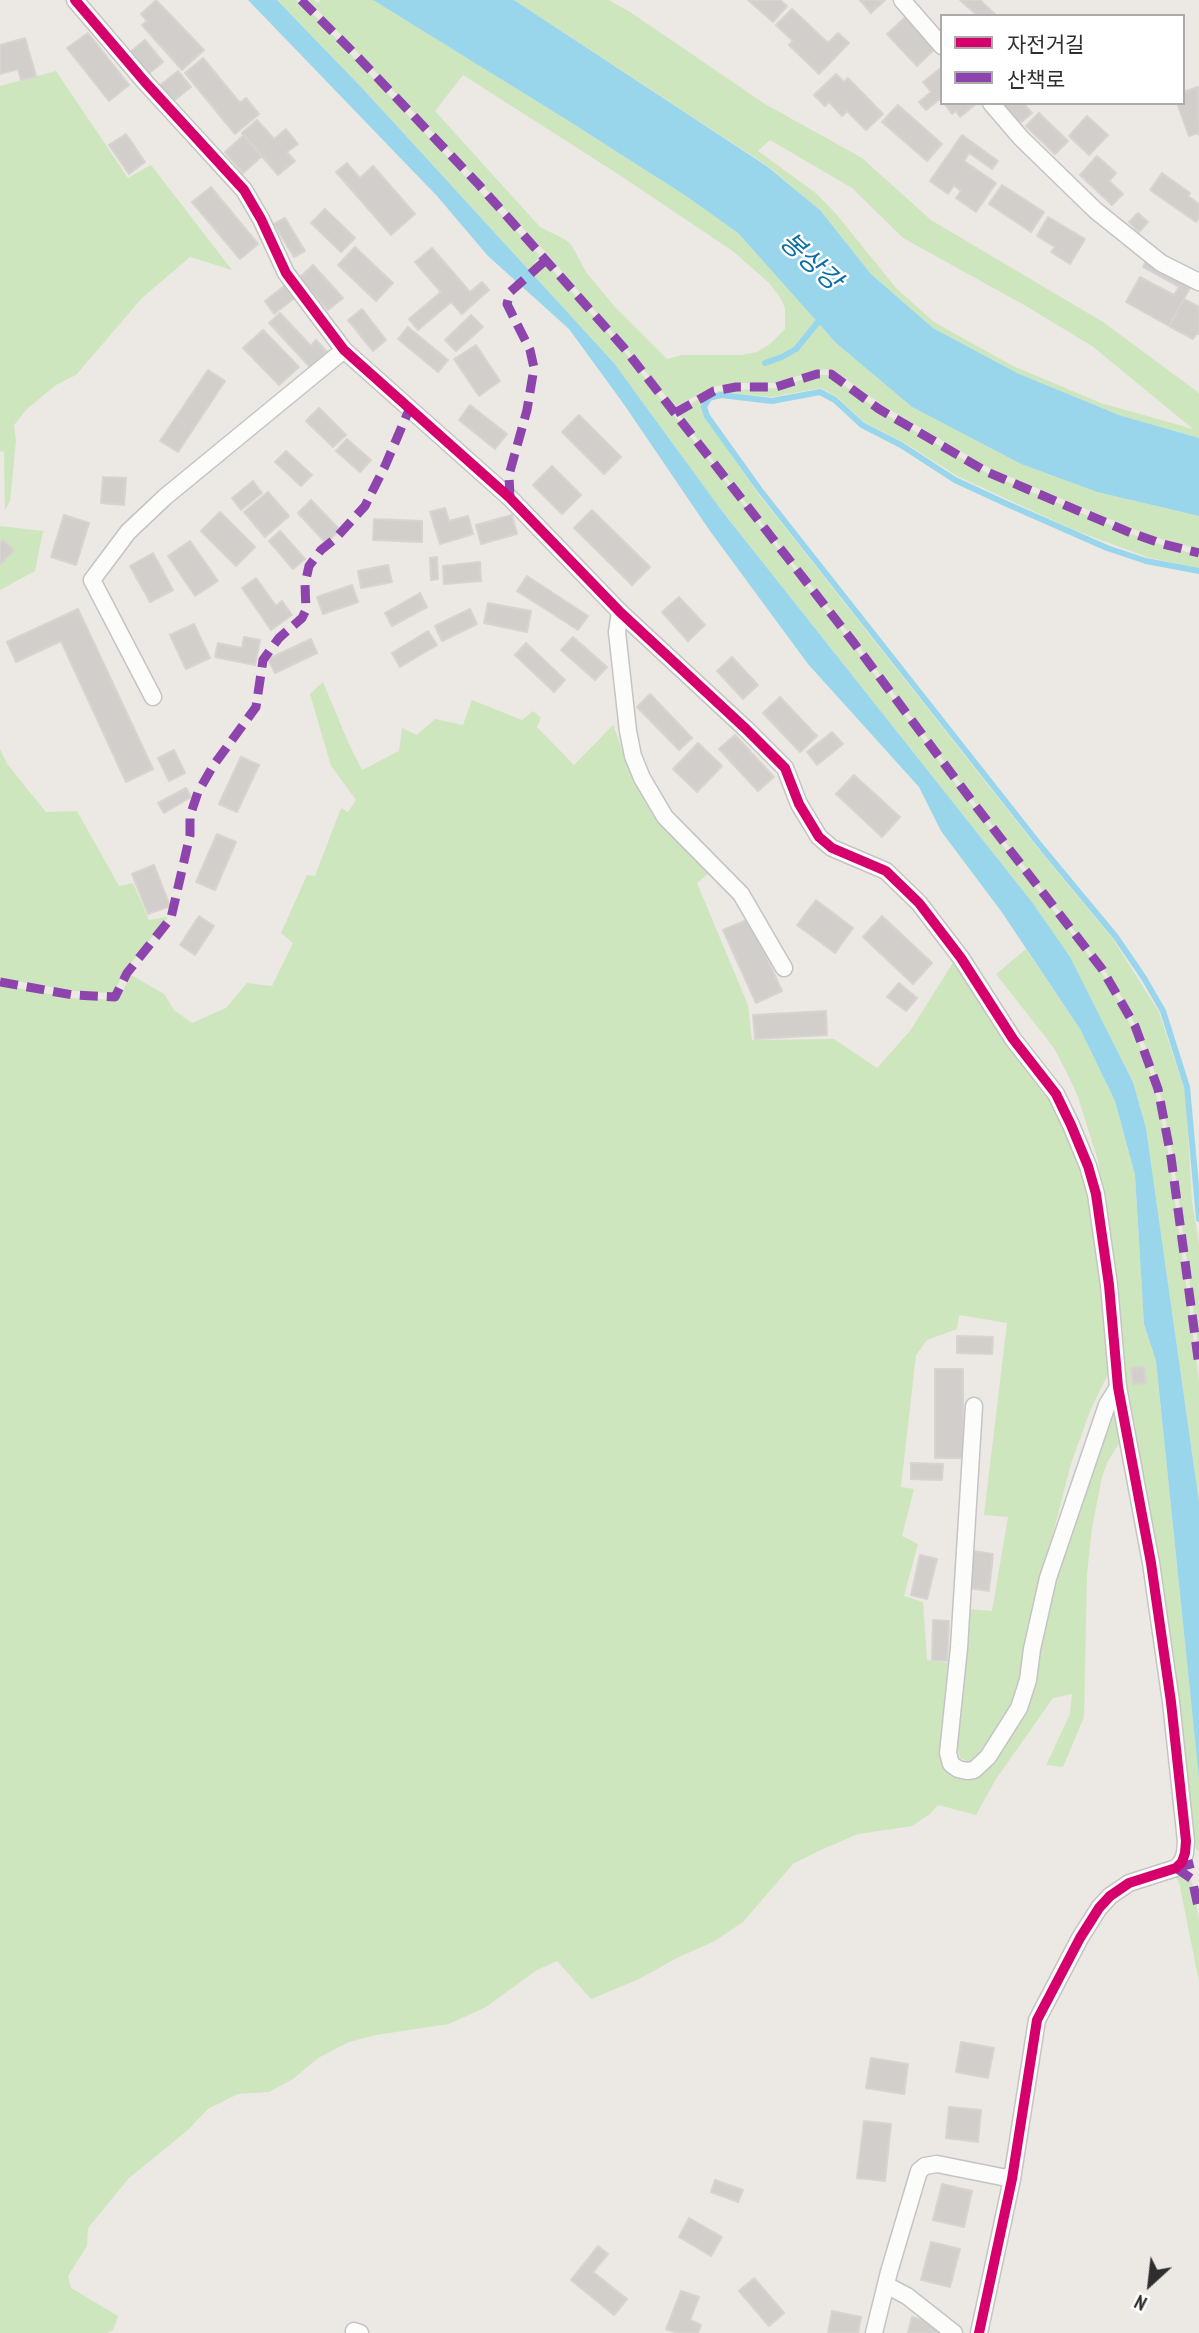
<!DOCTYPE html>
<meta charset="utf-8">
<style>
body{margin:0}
#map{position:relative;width:1199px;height:2333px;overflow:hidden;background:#ece8e4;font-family:"PT Sans Narrow","Noto Sans KR",sans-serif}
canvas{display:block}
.legend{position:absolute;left:940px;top:14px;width:245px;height:91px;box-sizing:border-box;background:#fff;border:2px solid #ababab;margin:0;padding:9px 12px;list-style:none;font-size:21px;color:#2e2e2e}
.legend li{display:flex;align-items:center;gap:14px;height:35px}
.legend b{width:35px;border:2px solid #ababab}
.north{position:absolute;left:1115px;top:2249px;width:70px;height:70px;-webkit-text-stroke:5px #fff;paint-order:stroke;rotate:207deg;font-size:19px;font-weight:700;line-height:28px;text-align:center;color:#2e2e2e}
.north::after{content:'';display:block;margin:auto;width:24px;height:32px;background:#2e2e2e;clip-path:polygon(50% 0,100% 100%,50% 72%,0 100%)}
</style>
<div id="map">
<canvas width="1199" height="2333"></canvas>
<ul class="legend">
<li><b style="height:9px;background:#d6006c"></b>자전거길</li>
<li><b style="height:9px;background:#8e44ad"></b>산책로</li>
</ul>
<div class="north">N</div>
</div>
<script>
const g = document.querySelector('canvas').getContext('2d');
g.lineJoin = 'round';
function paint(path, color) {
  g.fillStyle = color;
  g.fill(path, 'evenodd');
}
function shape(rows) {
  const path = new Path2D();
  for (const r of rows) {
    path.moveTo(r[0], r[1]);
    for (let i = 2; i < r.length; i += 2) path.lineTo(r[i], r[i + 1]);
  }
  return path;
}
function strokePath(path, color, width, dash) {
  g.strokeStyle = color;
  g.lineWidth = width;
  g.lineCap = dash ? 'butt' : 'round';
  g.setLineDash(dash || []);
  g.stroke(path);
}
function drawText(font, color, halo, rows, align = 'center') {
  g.font = font + ' "PT Sans Narrow","Noto Sans KR",sans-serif';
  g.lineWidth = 5;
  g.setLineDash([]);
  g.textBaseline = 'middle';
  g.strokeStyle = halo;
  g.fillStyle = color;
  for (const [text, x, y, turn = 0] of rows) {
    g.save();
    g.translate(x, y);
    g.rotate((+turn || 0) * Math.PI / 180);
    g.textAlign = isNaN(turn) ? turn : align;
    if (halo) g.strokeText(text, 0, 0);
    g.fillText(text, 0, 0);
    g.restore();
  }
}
paint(shape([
 [277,0,296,0,314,15,540,256,534,264,538,270,548,265,623,350,852,644,973,807,1100,970,1119,1001,1145,1056,1155,1089,1169,1157,1199,1381,1199,1502,1146,1128,1133,1082,1069,957,1032,902,722,511,614,363,364,90],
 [308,0,314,0,317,3,321,0,373,0,567,120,686,196,738,233,836,343,912,407,1021,464,1097,492,1199,516,1199,549,1164,540,1133,529,989,468,882,405,832,369,817,370,775,383,735,383,712,387,675,407,549,256],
 [463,75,621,176,734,252,769,283,780,297,785,308,785,329,770,344,757,352,741,355,682,355,667,359,615,307,586,272,572,246,566,240,540,227,435,111],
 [514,0,609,0,633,14,765,104,862,158,931,220,1103,322,1199,393,1199,438,1119,415,1017,373,933,328,871,274,820,210,769,167],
 [770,140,852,188,903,238,1026,306,1092,346,1193,429,1101,403,1013,366,934,322,896,288,837,215,817,194,758,151],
 [56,71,128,178,151,165,232,270,190,257,142,298,76,375,56,385,27,409,14,425,16,441,10,501,5,510,4,452,0,451,0,86],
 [817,375,830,375,878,410,987,473,1131,534,1162,545,1199,555,1199,568,1182,565,1147,557,1074,530,957,476,903,442,864,422,837,397,821,388,772,397,720,392,707,397,701,407,705,417,757,492,1040,851,1113,939,1159,1012,1184,1088,1187,1115,1192,1201,1199,1243,1199,1353,1173,1156,1159,1088,1149,1054,1123,999,1103,968,976,804,855,641,720,470,678,413,695,401,719,391,776,388],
 [0,526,43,531,35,571,0,590],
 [323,682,348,742,362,770,399,751,402,728,417,735,435,719,463,725,472,700,522,720,533,711,541,718,537,727,574,765,613,725,630,769,646,797,713,870,697,883,748,1005,752,1040,834,1039,877,1068,910,1031,954,961,1049,1092,1077,1156,1087,1188,1093,1225,1101,1282,1108,1374,1090,1411,1071,1464,1032,1614,1018,1696,978,1759,969,1762,960,1758,956,1742,968,1609,992,1611,1008,1517,984,1515,1007,1323,959,1315,957,1329,927,1340,916,1355,901,1487,914,1489,902,1536,918,1544,904,1596,923,1602,927,1660,948,1663,939,1753,946,1770,961,1779,969,1778,1020,1717,1049,1582,1115,1404,1122,1439,1108,1461,1102,1477,1092,1528,1087,1574,1084,1717,1063,1767,1046,1765,1070,1714,1072,1694,1053,1698,996,1779,976,1815,938,1805,930,1814,912,1826,858,1834,823,1849,793,1864,743,1922,715,1941,679,1957,637,1980,591,1999,557,1961,537,1970,486,2007,449,2024,376,2035,349,2042,318,2058,293,2079,269,2092,238,2094,208,2109,188,2130,129,2178,88,2228,87,2246,68,2276,71,2288,118,2316,113,2330,107,2333,0,2333,0,985,72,998,118,1000,131,975,164,994,174,1010,192,1023,226,1008,247,983,272,986,293,943,281,933,307,875,315,876,341,808,348,812,356,800,331,766,310,694],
 [0,749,7,764,46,812,77,811,119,886,133,883,149,920,168,917,125,971,113,993,73,991,0,978],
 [1026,949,1080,1029,1115,1101,1135,1175,1144,1324,1156,1361,1199,1779,1199,1852,1193,1845,1125,1380,1111,1239,1098,1161,1078,1097,1068,1075,1054,1048,996,974],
 [1176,1871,1191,1880,1194,1889,1199,1920,1199,1982,1179,1882,1175,1877,1166,1875]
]), '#cee6be');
paint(shape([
 [248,0,277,0,364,90,614,363,722,511,1032,902,1070,957,1133,1082,1146,1128,1199,1502,1199,1779,1156,1361,1144,1324,1135,1175,1115,1101,1080,1029,1001,911,941,831,919,787,808,664,710,531,623,403,569,329,488,256,437,196],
 [373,0,514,0,768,167,820,210,871,274,933,328,1017,373,1119,415,1199,438,1199,516,1097,492,1021,464,912,407,836,343,738,233,686,196,567,120]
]), '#99d6ec');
strokePath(shape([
 [765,363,782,357,796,349,818,322],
 [1199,571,1146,561,1107,548,1007,504,955,480,901,445,862,425,835,400,820,392,772,401,721,395,709,398,704,407,707,416,760,490,1043,849,1116,937,1144,978,1163,1011,1187,1087,1199,1219]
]), '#99d6ec', 6);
const building = shape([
 [156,0,204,50,182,70,142,25,147,21,141,14,156,0],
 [748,0,780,0,787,6,773,22,748,0],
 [860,0,885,0,871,13,860,0],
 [960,0,980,0,997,16,978,16,960,0],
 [792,9,828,43,838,33,849,43,819,74,789,45,793,41,776,25,792,9],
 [909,14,938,46,917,66,887,34,909,14],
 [88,33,129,85,109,101,67,48,88,33],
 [25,38,36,76,21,80,18,69,0,74,0,45,25,38],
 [145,40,163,62,147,75,129,53,145,40],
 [203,58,240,103,246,98,259,114,235,134,185,73,203,58],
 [942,67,942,101,940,99,926,110,919,102,931,92,923,82,942,67],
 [178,71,191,87,172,102,159,86,178,71],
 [836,74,844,82,848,78,883,114,866,130,847,111,842,116,829,102,825,106,814,95,836,74],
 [1198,87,1199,135,1198,133,1189,136,1177,103,1183,103,1183,92,1198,87],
 [944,103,977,103,960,117,956,111,952,114,944,103],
 [1000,103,1023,103,1032,113,1019,124,1000,103],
 [898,105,942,144,927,161,882,122,898,105],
 [1039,113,1068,141,1055,154,1026,126,1039,113],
 [1087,116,1108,135,1089,155,1069,136,1087,116],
 [257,120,274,139,286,129,298,144,287,152,295,161,278,175,242,133,257,120],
 [126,134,145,162,129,174,109,145,126,134],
 [244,135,262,156,243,173,225,152,244,135],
 [962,135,998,161,992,169,969,153,964,161,996,183,976,212,956,198,961,191,954,185,948,194,930,181,962,135],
 [1097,156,1116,173,1109,181,1123,194,1112,205,1080,175,1097,156],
 [347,163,360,178,373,166,415,214,391,235,336,172,347,163],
 [1162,173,1190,193,1188,196,1199,204,1199,217,1196,222,1150,190,1162,173],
 [1002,185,1044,212,1031,232,989,204,1002,185],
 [211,187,258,244,240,259,192,202,211,187],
 [325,209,355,238,341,252,311,223,325,209],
 [1138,213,1148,222,1139,232,1129,222,1138,213],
 [1048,217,1085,239,1070,264,1051,252,1055,247,1037,236,1048,217],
 [285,218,305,251,294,257,274,224,285,218],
 [355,247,393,283,376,301,338,265,355,247],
 [432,248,470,292,482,282,489,290,462,314,451,302,418,330,409,319,441,292,415,262,432,248],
 [1147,259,1192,284,1169,326,1126,302,1140,277,1174,295,1179,287,1143,267,1147,259],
 [313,265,343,298,328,310,299,278,313,265],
 [287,284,297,296,274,314,265,301,287,284],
 [1184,299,1199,307,1199,334,1197,333,1193,339,1169,326,1184,299],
 [362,309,386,340,373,351,348,320,362,309],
 [280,313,311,346,316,340,327,352,310,367,269,323,280,313],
 [471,315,483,327,456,351,445,340,471,315],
 [408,327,448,360,438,372,398,339,408,327],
 [263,330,299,367,279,385,243,348,263,330],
 [476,345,500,381,479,396,454,359,476,345],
 [208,370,225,381,178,452,160,441,208,370],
 [470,405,507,434,495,449,459,420,470,405],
 [319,408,346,435,333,447,306,421,319,408],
 [579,415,621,457,604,474,562,432,579,415],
 [347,439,371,460,360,472,336,451,347,439],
 [286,451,312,475,301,486,275,462,286,451],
 [552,466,581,495,562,514,533,485,552,466],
 [103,477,126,478,124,505,101,503,103,477],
 [253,481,262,493,241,510,232,498,253,481],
 [268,492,289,516,265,537,244,512,268,492],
 [311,500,340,530,326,543,298,513,311,500],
 [445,508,449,521,468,516,473,534,440,544,430,512,445,508],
 [592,510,650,567,632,585,574,528,592,510],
 [220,512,255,547,236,566,201,531,220,512],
 [64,515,89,523,76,565,51,557,64,515],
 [512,515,517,534,481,544,476,525,512,515],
 [374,519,422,521,422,542,373,540,374,519],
 [280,531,305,559,293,569,269,541,280,531],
 [3,540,14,550,0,565,0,543,3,540],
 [190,541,218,581,195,596,168,556,190,541],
 [153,553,173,590,150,602,130,566,153,553],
 [437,557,438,579,431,580,430,558,437,557],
 [480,562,481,581,444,584,443,566,480,562],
 [388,565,392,582,361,588,358,571,388,565],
 [527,576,588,616,578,630,517,591,527,576],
 [256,578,276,606,282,601,292,615,271,630,242,588,256,578],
 [352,585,358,602,323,614,317,597,352,585],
 [420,593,427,607,392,626,385,613,420,593],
 [679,597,705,625,688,641,662,612,679,597],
 [488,603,531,611,527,632,484,623,488,603],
 [78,609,153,769,126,782,61,641,16,662,7,642,78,609],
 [470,609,477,624,442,641,435,626,470,609],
 [194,624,210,658,186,669,170,635,194,624],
 [428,631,437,645,400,667,392,653,428,631],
 [244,637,260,640,255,665,215,657,218,643,242,648,244,637],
 [573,637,607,667,595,680,561,650,573,637],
 [311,639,317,653,275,673,268,659,311,639],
 [526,643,565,680,554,692,515,655,526,643],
 [732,657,758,685,743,699,717,671,732,657],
 [650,694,692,738,679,750,637,707,650,694],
 [780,697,817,736,800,752,763,713,780,697],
 [832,732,843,744,817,765,807,752,832,732],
 [735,735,774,777,758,791,719,749,735,735],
 [698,743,722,766,697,792,673,769,698,743],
 [174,750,185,773,169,781,158,758,174,750],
 [241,757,259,765,237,812,219,804,241,757],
 [854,775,900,817,882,837,836,794,854,775],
 [186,788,191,797,164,813,158,803,186,788],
 [217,834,236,842,215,890,196,882,217,834],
 [154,865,170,906,148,914,132,874,154,865],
 [816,900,853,928,835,953,797,925,816,900],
 [199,916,214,926,195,955,180,945,199,916],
 [882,916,932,963,913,984,863,937,882,916],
 [749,919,782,991,756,1003,723,930,749,919],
 [899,983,917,998,906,1011,887,997,899,983],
 [826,1011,827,1035,755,1039,753,1015,826,1011],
 [957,1336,993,1337,992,1354,957,1353,957,1336],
 [1144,1367,1146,1383,1133,1384,1131,1368,1144,1367],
 [935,1369,963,1369,963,1458,935,1458,935,1369],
 [911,1463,943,1464,942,1480,911,1479,911,1463],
 [973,1551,993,1554,989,1591,969,1588,973,1551],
 [920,1555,937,1559,927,1599,911,1595,920,1555],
 [933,1620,949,1621,947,1661,932,1660,933,1620],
 [961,2042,994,2048,988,2078,956,2072,961,2042],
 [871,2058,908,2064,904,2094,866,2088,871,2058],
 [949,2107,981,2110,978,2142,946,2138,949,2107],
 [864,2121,891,2124,885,2181,857,2178,864,2121],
 [715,2180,743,2190,738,2202,711,2192,715,2180],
 [942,2184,972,2191,964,2227,933,2220,942,2184],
 [689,2218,722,2237,711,2256,679,2237,689,2218],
 [931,2242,960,2249,950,2287,921,2280,931,2242],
 [598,2246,608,2254,593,2272,627,2299,614,2315,571,2280,598,2246],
 [754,2278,784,2313,769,2326,739,2291,754,2278],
 [681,2291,699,2297,690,2320,701,2325,698,2333,677,2333,666,2329,681,2291],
 [832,2311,861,2317,858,2333,828,2333,832,2311],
 [912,2317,942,2326,940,2333,908,2333,912,2317]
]);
paint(building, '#d1cecb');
strokePath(building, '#d7d4d0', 2);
const street = shape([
 [75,0,145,82,244,190,261,219,286,273,344,350,510,498,620,612,746,729,785,768,799,804,819,837,832,848,886,871,919,903,961,958,1013,1039,1056,1094,1071,1125,1088,1166,1096,1194,1109,1285,1118,1387,1151,1563,1171,1702,1186,1841,1185,1853,1182,1862,1176,1868,1129,1883,1110,1896,1099,1908,1080,1938,1037,2020,1012,2179,979,2333],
 [902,0,942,46],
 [991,103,1021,138,1095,210,1161,263,1199,282],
 [620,612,617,632,628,731,633,756,642,778,665,817,741,894,784,968],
 [153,697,92,580,128,532,165,497,344,350],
 [974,1406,959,1648,948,1753,951,1764,958,1769,967,1771,974,1770,988,1757,1019,1708,1028,1680,1032,1649,1048,1578,1107,1405,1118,1387],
 [886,2285,907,2296,954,2333],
 [354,2331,360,2333],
 [874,2333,889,2272,919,2171,925,2166,937,2164,1012,2179]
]);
strokePath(street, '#c5c4c5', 19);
strokePath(street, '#fcfcfb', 16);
strokePath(shape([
 [301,0,354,53,479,185,624,348,854,643,975,805,1102,969,1135,1026,1158,1089,1171,1157,1199,1366],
 [675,413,714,391,736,387,776,387,817,374,831,374,879,409,987,472,1131,533,1163,544,1199,553],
 [510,498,509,475,527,410,534,368,530,350,507,304,510,292,547,259],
 [0,982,73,995,115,997,127,973,171,918,190,835,190,816,198,792,213,766,256,707,263,660,279,638,302,618,306,610,305,584,309,566,321,550,336,538,365,506,385,466,409,410],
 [1176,1868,1192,1879,1199,1911],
 [1176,1868,1199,1862]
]), '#8e44ad', 9, [18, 9]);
strokePath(shape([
 [75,0,145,82,244,190,261,219,286,273,344,350,510,498,620,612,746,729,785,768,799,804,819,837,832,848,886,871,919,903,961,958,1013,1039,1056,1094,1071,1125,1088,1166,1096,1194,1109,1285,1118,1387,1151,1563,1171,1702,1186,1841,1185,1853,1182,1862,1176,1868,1129,1883,1110,1896,1099,1908,1080,1938,1037,2020,1012,2179,979,2333]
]), '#d6006c', 10);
drawText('italic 26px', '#0d6fa3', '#fff', [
 ["봉상강",810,262,42]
]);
</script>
